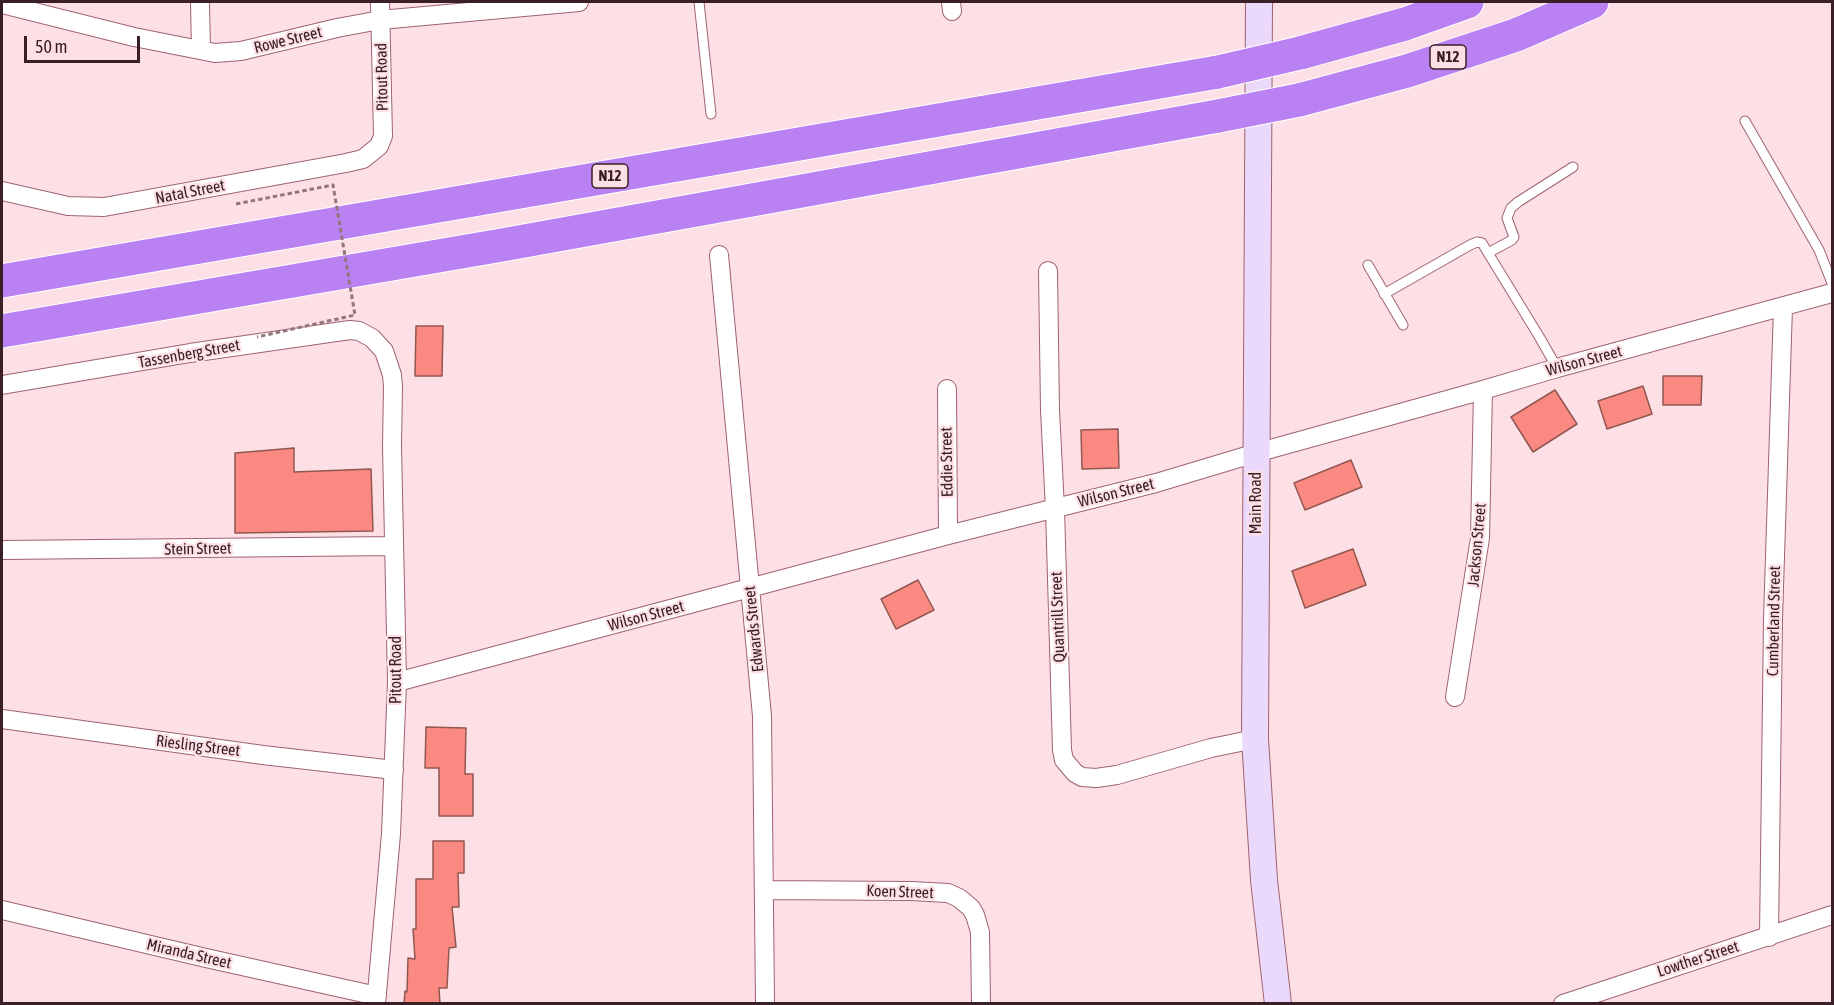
<!DOCTYPE html>
<style>
body{margin:0}
#map{position:relative;width:1834px;height:1005px;overflow:hidden;background:#fde0e5;font-family:"Asap Condensed",sans-serif}
canvas{display:block}
.frame{position:absolute;inset:0;border:3px solid #3a2026;pointer-events:none}
.scale{position:absolute;left:24px;top:36px;width:116px;height:27px;box-sizing:border-box;border:3px solid #3a2026;border-top:0;padding-left:8px;font-size:18px;line-height:21px;white-space:nowrap;color:#3a2026;-webkit-text-stroke:4px #fde0e5;paint-order:stroke}
</style>
<div id="map">
<canvas width="1834" height="1005"></canvas>
<div class="frame"></div>
<div class="scale">50 m</div>
</div>
<script>
const g = document.querySelector('canvas').getContext('2d');
g.lineJoin = 'round';
function paint(path, color) {
  g.fillStyle = color;
  g.fill(path, 'evenodd');
}
function shape(rows) {
  const path = new Path2D();
  for (const r of rows) {
    path.moveTo(r[0], r[1]);
    for (let i = 2; i < r.length; i += 2) path.lineTo(r[i], r[i + 1]);
  }
  return path;
}
function strokePath(path, color, width, dash) {
  g.strokeStyle = color;
  g.lineWidth = width;
  g.lineCap = dash ? 'butt' : 'round';
  g.setLineDash(dash || []);
  g.stroke(path);
}
function drawText(font, color, halo, rows, align = 'center') {
  g.font = font + ' "Asap Condensed",sans-serif';
  g.lineWidth = 4.5;
  g.setLineDash([]);
  g.textBaseline = 'middle';
  g.strokeStyle = halo;
  g.fillStyle = color;
  for (const [text, x, y, turn = 0] of rows) {
    g.save();
    g.translate(x, y);
    g.rotate((+turn || 0) * Math.PI / 180);
    g.textAlign = isNaN(turn) ? turn : align;
    if (halo) g.strokeText(text, 0, 0);
    g.fillText(text, 0, 0);
    g.restore();
  }
}
const building = shape([
 [416,326,443,326,442,376,415,376,416,326],
 [1663,376,1702,376,1701,405,1663,405,1663,376],
 [1643,386,1652,414,1607,429,1598,401,1643,386],
 [1555,390,1577,424,1533,452,1511,417,1555,390],
 [1118,429,1119,468,1082,469,1081,430,1118,429],
 [294,448,294,472,371,469,373,531,235,533,235,453,294,448],
 [1351,460,1362,487,1305,510,1294,483,1351,460],
 [1353,549,1366,585,1305,608,1292,571,1353,549],
 [918,580,934,610,896,629,881,599,918,580],
 [426,727,466,728,465,774,473,774,473,816,439,816,439,768,425,768,426,727],
 [433,841,464,841,464,873,458,873,459,907,452,907,456,947,449,948,447,988,439,988,440,1004,404,1004,405,991,407,992,408,958,415,959,413,929,416,929,416,879,433,879,433,841]
]);
paint(building, '#f98981');
strokePath(building, '#925651', 1.5);
const lane = shape([
 [699,2,711,114],
 [1745,121,1819,250,1832,283],
 [1488,253,1512,240,1514,237,1507,218,1511,208,1518,202,1573,167],
 [1368,265,1403,325],
 [1384,294,1470,245,1477,242,1482,243,1540,338,1557,368]
]);
const street = shape([
 [200,2,201,50],
 [951,2,952,11],
 [2,4,134,37,215,53,241,51,337,28,380,20,579,2],
 [2,191,68,206,104,207,346,163,363,159,379,146,383,136,380,2],
 [719,255,762,716,765,1004],
 [1048,271,1050,410,1055,509,1062,750,1064,760,1075,773,1082,777,1096,778,1117,775,1211,748,1255,739],
 [2,385,190,353,350,330,359,331,372,338,384,351,392,375,393,387,392,446,397,682,391,834,376,1004],
 [947,389,948,535],
 [2,550,394,546],
 [397,682,948,535,1156,483,1256,453,1483,390,1557,368,1832,293],
 [1455,697,1480,538,1483,390],
 [2,719,263,755,394,770],
 [764,890,911,891,948,893,959,898,971,908,975,915,980,932,981,1004],
 [2,910,206,958,377,996],
 [1769,937,1773,619,1783,307],
 [1563,1004,1832,915]
]);
const secondary = shape([
 [1259,2,1255,739,1264,880,1278,1004]
]);
const highway = shape([
 [1300,53,1405,24,1467,2],
 [1299,100,1407,71,1516,35,1592,2],
 [2,281,1218,72],
 [2,331,502,245,1218,116]
]);
strokePath(lane, '#9f6270', 11);
strokePath(street, '#9f6270', 20);
strokePath(secondary, '#9f6270', 28);
strokePath(highway, '#fff', 35);
strokePath(lane, '#fff', 9);
strokePath(street, '#fff', 18);
strokePath(secondary, '#ead9fb', 26);
strokePath(highway, '#b981f2', 33);
const highwayBridge = shape([
 [1218,72,1300,53],
 [1218,116,1299,100]
]);
strokePath(highwayBridge, '#fff', 35, []);
strokePath(shape([
 [236,204,333,185,355,315,257,337]
]), '#92767c', 3, [4.5, 3]);
strokePath(highwayBridge, '#b981f2', 33);
for (const [x, y, w] of [
 [1448,57,36],
 [610,176,36]
]) {
  const box = new Path2D();
  box.roundRect(x - w / 2, y - 12, w, 24, 4.5);
  g.fillStyle = '#fde0e5';
  g.fill(box);
  strokePath(box, '#3a2026', 1.5);
}
drawText('bold 15px', '#3a2026', null, [
 ["N12",1448,57],
 ["N12",610,176]
]);
drawText('16px', '#3a2026', '#fde0e5', [
 ["Rowe Street",288,40,-14],
 ["Pitout Road",382,77,-91],
 ["Natal Street",190,192,-11],
 ["Tassenberg Street",189,354,-10],
 ["Wilson Street",1584,361,-15],
 ["Eddie Street",947,462,-91],
 ["Wilson Street",1116,493,-14],
 ["Main Road",1256,503,-90],
 ["Jackson Street",1477,545,-85],
 ["Stein Street",198,549,-1],
 ["Wilson Street",646,616,-15],
 ["Quantrill Street",1058,617,-92],
 ["Cumberland Street",1774,621,-89],
 ["Edwards Street",754,629,-96],
 ["Pitout Road",396,670,-90],
 ["Riesling Street",198,746,7],
 ["Koen Street",900,892,2],
 ["Miranda Street",189,954,13],
 ["Lowther Street",1698,959,-18]
]);
</script>
